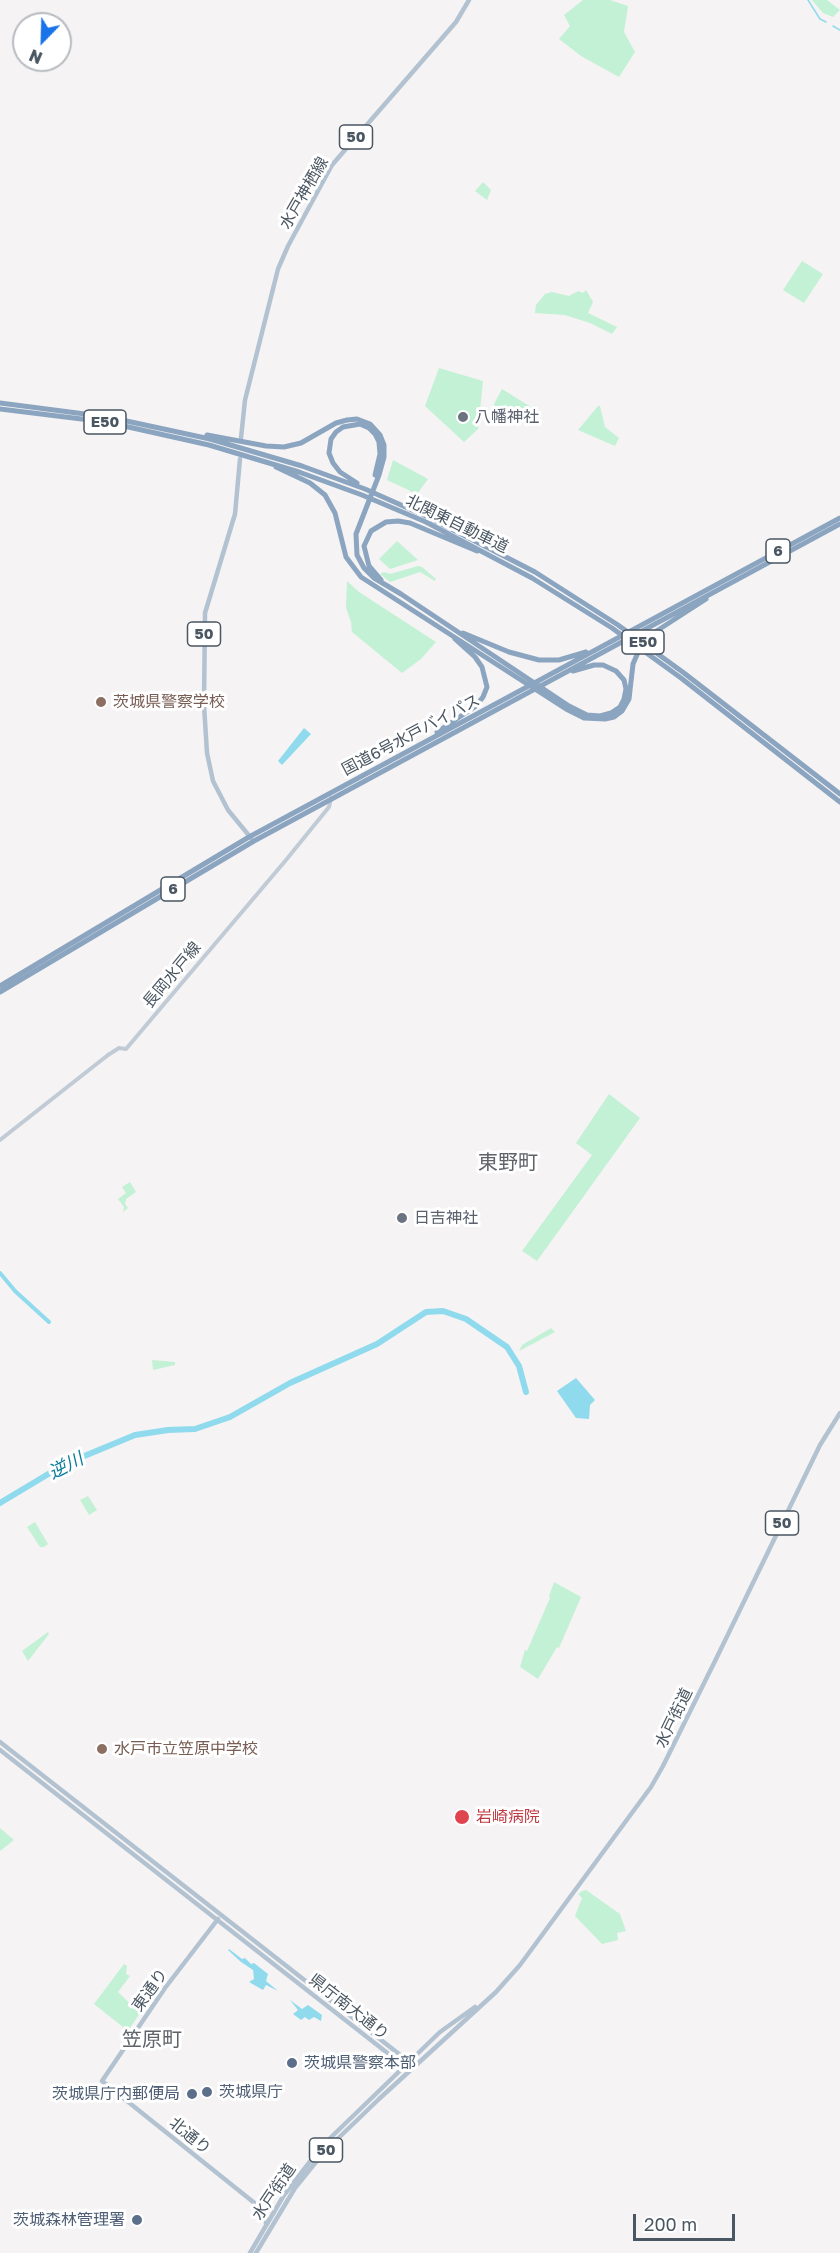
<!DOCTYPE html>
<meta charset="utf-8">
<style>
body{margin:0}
#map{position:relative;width:840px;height:2253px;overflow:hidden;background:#f5f3f3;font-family:"Golos Text",sans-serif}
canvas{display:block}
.north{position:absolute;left:12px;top:12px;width:60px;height:60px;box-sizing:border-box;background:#fff;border:2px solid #b7bbc0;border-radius:50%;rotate:203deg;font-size:16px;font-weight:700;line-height:24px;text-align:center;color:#4a5661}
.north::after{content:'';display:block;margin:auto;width:21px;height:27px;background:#1a73e8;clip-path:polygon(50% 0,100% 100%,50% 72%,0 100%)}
.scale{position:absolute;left:633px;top:2214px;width:102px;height:27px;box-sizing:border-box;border:3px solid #4a5661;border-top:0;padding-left:8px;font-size:18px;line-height:21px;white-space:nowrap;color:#4a5661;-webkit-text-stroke:4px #fff;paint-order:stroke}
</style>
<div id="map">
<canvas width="840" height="2253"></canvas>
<div class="north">N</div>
<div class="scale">200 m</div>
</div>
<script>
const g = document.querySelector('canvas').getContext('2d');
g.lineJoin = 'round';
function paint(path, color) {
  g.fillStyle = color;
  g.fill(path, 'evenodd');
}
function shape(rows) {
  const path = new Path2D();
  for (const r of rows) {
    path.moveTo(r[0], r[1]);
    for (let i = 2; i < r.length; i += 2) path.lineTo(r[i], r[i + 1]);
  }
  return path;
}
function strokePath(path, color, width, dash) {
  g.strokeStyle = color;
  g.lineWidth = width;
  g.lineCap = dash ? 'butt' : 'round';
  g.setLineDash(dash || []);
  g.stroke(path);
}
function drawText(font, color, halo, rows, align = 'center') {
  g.font = font + ' "Golos Text","Noto Sans JP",sans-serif';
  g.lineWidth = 6;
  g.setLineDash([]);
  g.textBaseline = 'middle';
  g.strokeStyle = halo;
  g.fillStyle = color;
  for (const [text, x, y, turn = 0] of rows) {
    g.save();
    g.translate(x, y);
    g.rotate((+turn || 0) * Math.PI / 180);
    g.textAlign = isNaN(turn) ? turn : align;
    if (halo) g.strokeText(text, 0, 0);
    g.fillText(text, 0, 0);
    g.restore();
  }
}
paint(shape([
 [583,0,610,0,628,6,624,32,635,52,619,77,581,56,559,39,570,26,564,15],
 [812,0,827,0,840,10,833,17,823,13],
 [483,182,491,190,487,200,475,191],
 [802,261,823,274,804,303,783,290],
 [586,290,593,302,588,313,617,327,612,334,590,323,565,315,535,313,536,305,545,294,552,292,569,296,578,291,583,293],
 [439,368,483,381,478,429,464,442,425,406],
 [502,389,531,407,535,405,538,411,532,426,508,411,499,418,496,413,494,404],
 [598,406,600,406,605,427,619,438,615,446,578,430],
 [393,460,428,479,417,494,387,480],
 [397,541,418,560,390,569,379,559],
 [418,566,422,567,436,579,435,581,420,572,390,582,380,574,384,572,390,574],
 [347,581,359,592,436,642,421,659,402,673,352,632,351,622,346,608],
 [609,1094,640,1118,537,1261,522,1251,592,1155,576,1143],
 [130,1182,136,1192,126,1199,125,1204,128,1208,123,1212,124,1207,118,1199,126,1193,122,1187],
 [551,1328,555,1332,519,1351,522,1345],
 [152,1360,175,1362,175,1365,153,1370],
 [88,1496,97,1510,89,1515,80,1500],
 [35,1522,48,1544,44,1547,40,1547,27,1527],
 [554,1582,581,1597,559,1648,557,1647,538,1679,520,1667,525,1650,527,1651,550,1598,549,1596],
 [48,1632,49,1634,28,1661,22,1651],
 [0,1828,14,1840,0,1851],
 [586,1890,620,1914,626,1931,617,1933,618,1940,602,1944,575,1916,582,1898,578,1894,582,1891],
 [124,1964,127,1966,126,1974,130,1976,118,1992,140,2013,128,2031,94,2004]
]), '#c3f1d5');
paint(shape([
 [304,728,311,734,282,765,278,761],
 [576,1378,595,1400,590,1405,589,1419,576,1418,557,1391],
 [229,1949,242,1959,245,1958,251,1964,254,1963,268,1974,266,1981,278,1991,266,1985,263,1990,249,1982,254,1979,253,1970,241,1962,228,1950],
 [290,2000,302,2009,308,2005,322,2015,321,2021,314,2017,309,2020,305,2017,301,2020,293,2014,298,2010]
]), '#90daee');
strokePath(shape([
 [808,0,820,19,826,22],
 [833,26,840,30]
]), '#90daee', 1.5);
strokePath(shape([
 [0,1273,15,1291,49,1322]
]), '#90daee', 4);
strokePath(shape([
 [0,1503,65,1464,135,1435,168,1430,195,1429,230,1417,290,1383,377,1344,426,1312,443,1311,466,1319,507,1347,519,1366,526,1392]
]), '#90daee', 6);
strokePath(shape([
 [0,1140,108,1055,119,1048,126,1049,286,860,329,807,331,798]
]), '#c1cbd6', 4);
strokePath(shape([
 [241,438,245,400,278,269,288,246,332,165,456,22,469,0],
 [240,459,235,514,205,613,204,705,207,753,213,781,228,810,251,838],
 [0,1742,399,2054,408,2062,410,2069],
 [0,1750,404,2066,410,2069],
 [218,1919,165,1988,102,2081,262,2209,266,2218,266,2224],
 [250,2253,284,2195,323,2145,440,2032,475,2007],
 [256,2253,295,2188,324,2152,379,2099,496,1992,520,1965,651,1787,663,1766,717,1657,820,1445,840,1413]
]), '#b3c2d1', 4.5);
strokePath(shape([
 [0,403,108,417,210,439,302,466,365,489,428,517,535,572,618,625,684,673,840,794],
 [0,409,106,422,209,445,299,472,362,495,426,522,532,578,612,628,681,678,840,802],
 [207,435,266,446,284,447,301,443,336,423,347,420,357,419,370,424,380,435,384,445,384,457,379,475,356,534,357,555,364,568,374,578,401,594,569,706,587,715,600,716,611,713,620,707,624,699,626,689,624,680,616,671,603,665,594,665,573,671],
 [276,467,310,483,325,495,335,513,346,557,361,577,566,709,584,718,605,719,614,717,622,711,629,699,633,664,642,643,655,632,706,599],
 [357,483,340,472,333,463,329,453,331,439,336,432,343,427,360,424,369,428,375,434,379,442,380,454,375,475],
 [381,580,369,566,364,546,371,531,386,522,398,521,410,523,477,551],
 [463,633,509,652,539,660,559,660,586,652],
 [437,732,476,706,483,697,487,687,482,667,475,657,455,639],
 [0,986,249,837,840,518],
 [0,992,254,841,840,524]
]), '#8ba5c1', 5);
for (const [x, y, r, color] of [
 [463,417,6,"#6b7280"],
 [101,702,6,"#8d6e63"],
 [402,1218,6,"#6b7280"],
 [102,1749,6,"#8d6e63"],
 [462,1817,8,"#e0444e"],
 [292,2063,6,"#5c6f8a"],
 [207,2092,6,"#5c6f8a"],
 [192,2094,6,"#5c6f8a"],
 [137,2220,6,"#5c6f8a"]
]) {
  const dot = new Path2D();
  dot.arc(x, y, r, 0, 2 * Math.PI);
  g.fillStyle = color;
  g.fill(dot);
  strokePath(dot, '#fff', 2);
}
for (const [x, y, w] of [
 [356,137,33],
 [105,422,42],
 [778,551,24],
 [204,634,33],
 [643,642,42],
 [173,889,24],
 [782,1523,33],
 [326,2150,33]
]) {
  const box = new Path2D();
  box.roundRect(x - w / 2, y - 12, w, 24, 4.5);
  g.fillStyle = '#fff';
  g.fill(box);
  strokePath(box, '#4a5661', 1.5);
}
drawText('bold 15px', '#4a5661', null, [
 ["50",356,137],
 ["E50",105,422],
 ["6",778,551],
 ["50",204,634],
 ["E50",643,642],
 ["6",173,889],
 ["50",782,1523],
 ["50",326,2150]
]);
drawText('16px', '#4a5661', '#fff', [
 ["水戸神栖線",304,193,-60],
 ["北関東自動車道",457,524,26],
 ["国道6号水戸バイパス",411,735,-28],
 ["長岡水戸線",172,975,-50],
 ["水戸街道",674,1718,-64],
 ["東通り",150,1990,-54],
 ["県庁南大通り",349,2007,38],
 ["北通り",190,2136,39],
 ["水戸街道",274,2192,-56]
]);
drawText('16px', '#5b616d', '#fff', [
 ["八幡神社",475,417],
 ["日吉神社",414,1218]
], 'left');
drawText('16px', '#785e54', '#fff', [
 ["茨城県警察学校",113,702],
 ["水戸市立笠原中学校",114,1749]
], 'left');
drawText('16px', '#be3a42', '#fff', [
 ["岩崎病院",476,1817]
], 'left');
drawText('16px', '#4e5e75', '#fff', [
 ["茨城県警察本部",304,2063],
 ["茨城県庁",219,2092],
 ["茨城県庁内郵便局",180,2094,"right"],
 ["茨城森林管理署",125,2220,"right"]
], 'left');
drawText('italic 18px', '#0c7c9b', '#fff', [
 ["逆川",66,1466,-27]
]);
drawText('20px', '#5f6368', '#fff', [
 ["東野町",508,1163],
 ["笠原町",152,2040]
]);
</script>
